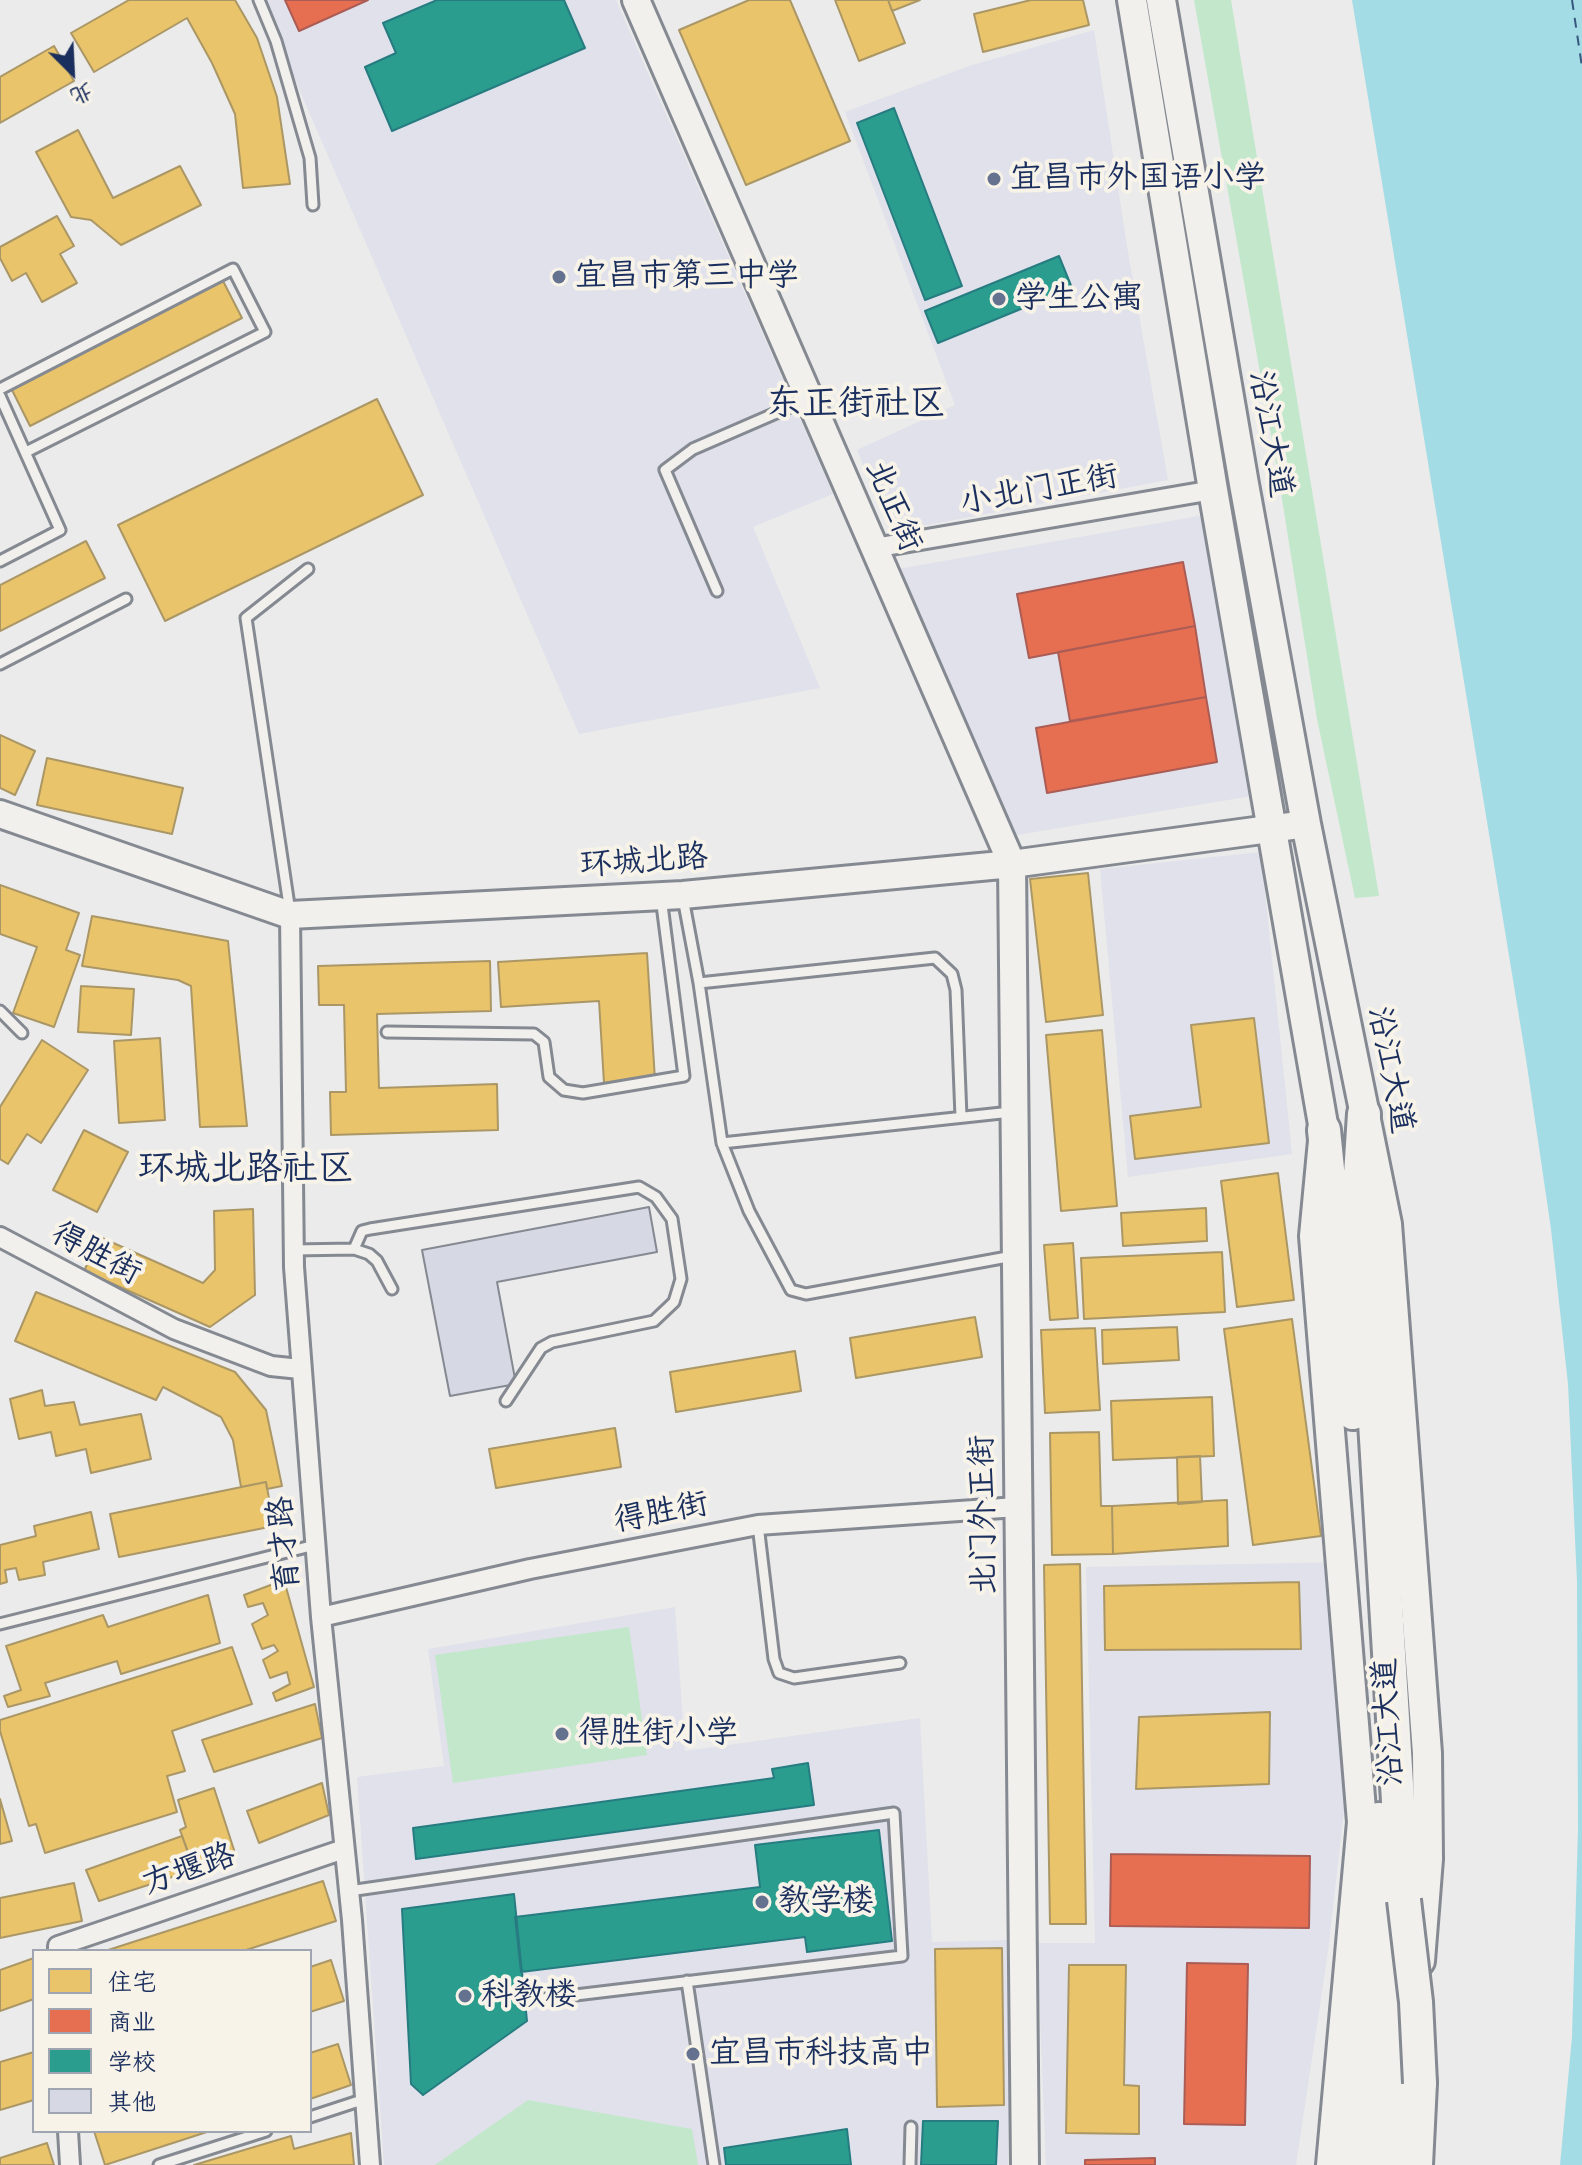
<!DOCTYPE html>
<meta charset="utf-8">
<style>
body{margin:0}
#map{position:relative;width:1582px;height:2165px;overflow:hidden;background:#ebebeb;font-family:Caveat,"LXGW WenKai TC",sans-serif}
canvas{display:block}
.legend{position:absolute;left:32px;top:1949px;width:280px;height:184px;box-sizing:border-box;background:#f7f3e8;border:2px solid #9fa5b1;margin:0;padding:10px 14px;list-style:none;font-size:24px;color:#1b2f5e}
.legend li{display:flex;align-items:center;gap:16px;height:40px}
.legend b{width:40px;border:2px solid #9fa5b1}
.north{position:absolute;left:32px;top:32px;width:80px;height:80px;-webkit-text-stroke:6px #f7f3e8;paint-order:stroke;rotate:156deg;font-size:22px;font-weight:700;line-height:32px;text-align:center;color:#1b2f5e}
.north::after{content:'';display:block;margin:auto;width:28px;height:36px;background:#1b2f5e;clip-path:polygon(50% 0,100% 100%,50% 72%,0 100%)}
</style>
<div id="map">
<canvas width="1582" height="2165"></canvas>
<ul class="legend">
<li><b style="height:22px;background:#e9c46a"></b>住宅</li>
<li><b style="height:22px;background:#e76f51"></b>商业</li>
<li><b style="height:22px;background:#2a9d8f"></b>学校</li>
<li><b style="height:22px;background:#d6d8e3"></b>其他</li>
</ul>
<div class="north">北</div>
</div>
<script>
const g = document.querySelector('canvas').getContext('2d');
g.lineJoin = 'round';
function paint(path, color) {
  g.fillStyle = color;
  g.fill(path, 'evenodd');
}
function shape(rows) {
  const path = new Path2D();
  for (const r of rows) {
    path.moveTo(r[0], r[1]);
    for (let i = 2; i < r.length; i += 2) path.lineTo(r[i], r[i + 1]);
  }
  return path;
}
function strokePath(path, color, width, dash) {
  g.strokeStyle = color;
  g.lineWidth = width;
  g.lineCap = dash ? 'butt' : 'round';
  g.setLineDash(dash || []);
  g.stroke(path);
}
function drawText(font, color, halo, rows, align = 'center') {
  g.font = font + ' Caveat,"LXGW WenKai TC",sans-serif';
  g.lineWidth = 8;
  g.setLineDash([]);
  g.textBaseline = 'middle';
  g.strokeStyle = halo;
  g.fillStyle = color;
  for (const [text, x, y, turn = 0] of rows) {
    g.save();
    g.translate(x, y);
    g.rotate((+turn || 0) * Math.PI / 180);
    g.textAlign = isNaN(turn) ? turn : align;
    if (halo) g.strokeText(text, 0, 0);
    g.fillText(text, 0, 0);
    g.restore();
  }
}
paint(shape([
 [266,0,616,0,833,494,753,527,820,688,579,734,286,59],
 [1094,30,1127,246,1168,480,890,532,857,450,955,405,845,112,969,66],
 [1210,514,1252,796,1017,835,898,569],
 [1261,852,1292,1154,1128,1177,1100,869],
 [1351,1562,1348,1775,1328,1952,1296,2165,1046,2165,1037,1943,1095,1943,1086,1567],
 [675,1607,685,1751,920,1718,932,1942,1012,1940,1008,2165,384,2165,357,1777,444,1766,428,1649]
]), '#e0e1ea');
paint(shape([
 [1194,0,1231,0,1379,896,1355,898,1317,719,1278,474],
 [629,1627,647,1755,453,1783,435,1655],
 [528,2100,692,2129,698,2165,435,2165]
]), '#c2e7cb');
paint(shape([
 [1352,0,1582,0,1582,2165,1560,2165,1572,2037,1578,1829,1577,1582,1568,1384,1551,1229,1526,1059]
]), '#a4dce5');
const homes = shape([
 [129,0,235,0,257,38,277,97,290,184,243,188,235,114,212,63,187,18,94,72,71,33,129,0],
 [749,0,790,0,850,141,746,185,679,30,749,0],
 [835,0,888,0,905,43,859,61,835,0],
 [888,0,920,0,892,11,888,0],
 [1031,0,1083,0,1089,25,983,52,974,14,1031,0],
 [54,46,74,81,0,123,0,77,54,46],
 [78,130,113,198,180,166,201,205,121,245,91,220,71,217,36,152,78,130],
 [57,216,74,246,60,254,77,283,42,302,26,273,12,281,0,258,0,247,57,216],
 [222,279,242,318,30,426,11,388,222,279],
 [377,399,423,495,165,621,118,525,377,399],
 [86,541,105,578,0,631,0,585,86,541],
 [0,735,35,751,15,795,0,788,0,735],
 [47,758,183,788,172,834,37,805,47,758],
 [1088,873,1103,1015,1046,1022,1030,879,1088,873],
 [0,885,79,913,66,950,80,955,54,1027,13,1013,37,947,0,934,0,885],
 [92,916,228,941,247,1126,200,1127,191,986,178,980,82,966,92,916],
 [647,953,655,1080,604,1083,599,1001,501,1007,498,962,647,953],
 [490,961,491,1011,377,1014,379,1088,497,1084,498,1130,331,1135,330,1092,346,1092,344,1005,319,1005,318,966,490,961],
 [81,986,134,989,131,1035,78,1032,81,986],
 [1254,1018,1269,1143,1135,1159,1130,1116,1201,1107,1191,1025,1254,1018],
 [1102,1030,1117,1206,1061,1211,1046,1035,1102,1030],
 [160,1038,165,1120,119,1123,114,1041,160,1038],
 [42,1040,88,1070,41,1143,27,1134,8,1164,0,1159,0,1107,42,1040],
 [84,1130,128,1152,97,1212,53,1190,84,1130],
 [1278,1173,1294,1300,1237,1307,1221,1181,1278,1173],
 [1206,1208,1207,1241,1123,1246,1121,1213,1206,1208],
 [253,1209,255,1295,210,1327,84,1271,100,1237,203,1283,215,1270,214,1211,253,1209],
 [1073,1243,1078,1318,1050,1320,1044,1245,1073,1243],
 [1222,1252,1225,1312,1084,1319,1081,1258,1222,1252],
 [36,1292,235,1372,266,1410,282,1486,267,1489,266,1482,241,1487,233,1440,221,1417,163,1387,156,1400,15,1341,36,1292],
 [975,1317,982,1357,856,1378,850,1338,975,1317],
 [1292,1319,1321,1536,1253,1545,1224,1329,1292,1319],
 [1177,1327,1179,1360,1103,1364,1102,1330,1177,1327],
 [1095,1328,1100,1410,1045,1413,1041,1330,1095,1328],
 [795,1351,801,1391,676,1412,670,1372,795,1351],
 [42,1390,45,1406,74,1402,80,1425,141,1414,151,1459,91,1473,86,1449,56,1456,51,1432,19,1439,10,1399,42,1390],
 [1212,1397,1214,1456,1113,1460,1111,1401,1212,1397],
 [615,1428,621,1467,496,1488,489,1449,615,1428],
 [1099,1432,1101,1506,1112,1506,1113,1554,1052,1555,1050,1433,1099,1432],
 [1200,1456,1202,1502,1178,1504,1177,1457,1200,1456],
 [266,1482,274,1526,119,1557,110,1514,266,1482],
 [1227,1500,1228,1546,1113,1554,1112,1506,1227,1500],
 [91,1512,99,1549,43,1562,45,1575,19,1580,16,1568,5,1570,7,1582,0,1584,0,1545,36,1536,34,1526,91,1512],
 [1080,1564,1086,1924,1050,1924,1044,1565,1080,1564],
 [284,1580,314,1687,276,1701,273,1693,290,1684,287,1672,270,1678,263,1660,278,1651,274,1645,262,1649,252,1624,268,1615,263,1603,248,1607,244,1595,284,1580],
 [1299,1582,1301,1649,1105,1650,1104,1586,1299,1582],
 [208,1595,220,1643,121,1674,117,1661,45,1683,50,1696,8,1707,4,1696,21,1690,6,1646,103,1615,108,1627,208,1595],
 [232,1647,252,1704,172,1731,185,1771,167,1776,177,1812,45,1853,36,1824,29,1826,0,1731,0,1720,232,1647],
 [315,1704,322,1738,214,1772,202,1740,315,1704],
 [1270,1712,1269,1784,1136,1789,1139,1717,1270,1712],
 [322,1783,329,1815,259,1843,247,1811,322,1783],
 [214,1788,235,1853,194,1868,180,1830,186,1827,178,1800,214,1788],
 [0,1799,12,1841,0,1844,0,1799],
 [182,1836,194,1870,99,1901,86,1870,182,1836],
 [323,1881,336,1921,243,1951,105,1951,323,1881],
 [74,1883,82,1921,0,1938,0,1898,74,1883],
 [1002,1948,1004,2105,937,2107,935,1949,1002,1948],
 [34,1958,34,1999,0,2011,0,1970,34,1958],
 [331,1960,344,2001,310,2012,310,1967,331,1960],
 [1069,1965,1126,1965,1124,2085,1139,2086,1139,2134,1066,2133,1069,1965],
 [338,2044,351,2085,310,2099,310,2053,338,2044],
 [34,2052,34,2100,0,2110,0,2062,34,2052],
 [94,2131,210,2131,105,2165,94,2131],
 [351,2133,354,2165,194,2165,291,2136,294,2149,351,2133],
 [47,2143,54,2165,0,2165,0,2158,47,2143]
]);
paint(homes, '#e9c46a');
strokePath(homes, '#ab9766', 2);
const shops = shape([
 [285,0,368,0,299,31,285,0],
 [1183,562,1195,626,1029,658,1017,594,1183,562],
 [1195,626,1206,697,1070,721,1058,652,1195,626],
 [1206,697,1217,762,1047,793,1036,728,1206,697],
 [1111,1854,1310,1856,1309,1928,1110,1926,1111,1854],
 [1187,1963,1248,1964,1245,2125,1184,2124,1187,1963],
 [1155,2158,1155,2165,1085,2165,1085,2160,1155,2158]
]);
paint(shops, '#e76f51');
strokePath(shops, '#aa5c55', 2);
const schools = shape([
 [437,0,564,0,585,48,392,131,365,67,396,53,383,23,437,0],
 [894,108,962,286,925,300,857,123,894,108],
 [1059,256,1072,288,938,343,925,311,1059,256],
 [808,1763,814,1805,416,1859,413,1828,774,1778,772,1769,808,1763],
 [879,1830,892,1941,807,1952,805,1937,521,1972,515,1917,760,1887,755,1845,879,1830],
 [514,1894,527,2021,423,2095,411,2084,402,1909,514,1894],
 [923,2121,998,2121,996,2165,921,2165,923,2121],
 [847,2129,851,2165,726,2165,724,2148,847,2129]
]);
paint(schools, '#2a9d8f');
strokePath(schools, '#267c80', 2);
strokePath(shape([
 [1572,0,1582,67]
]), '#36587f', 2, [10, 8]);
const building = shape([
 [649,1207,657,1252,497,1282,516,1384,450,1396,422,1250,649,1207]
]);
paint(building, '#d6d8e3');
strokePath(building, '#858991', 2);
const lane = shape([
 [259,0,276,41,310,158,313,205],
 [0,389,233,269,265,332,26,452],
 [0,396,60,530,0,561],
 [717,591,665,470,693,449,806,400],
 [0,664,126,599],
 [683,898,699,983,722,1143,749,1211,791,1290,806,1294,1013,1256],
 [290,912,246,618,308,569],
 [699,983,935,958,952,974,956,990,961,1117],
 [0,1011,22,1033],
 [387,1032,534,1034,544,1042,549,1077,564,1090,583,1093,684,1076,661,897],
 [722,1143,1011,1112],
 [354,1249,362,1231,370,1229,639,1187,656,1197,672,1219,681,1279,674,1302,654,1321,552,1342,541,1348,506,1401],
 [293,1250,354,1249,369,1254,377,1261,392,1289],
 [758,1525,774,1659,779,1673,794,1678,900,1663],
 [0,1624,315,1545],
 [349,1891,894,1813,902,1956,542,1999],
 [687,1981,714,2165],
 [310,2117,365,2099],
 [159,2165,266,2131],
 [910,2165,911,2127]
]);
const street = shape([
 [874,548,1213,490],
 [290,915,294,1267,321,1617,352,1920,370,2165],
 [0,1237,174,1329,271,1366,300,1369],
 [321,1617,530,1569,758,1525,1017,1507],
 [58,1951,58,1946,344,1849],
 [68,2131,70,2165]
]);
const secondary = shape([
 [636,0,1012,864,1025,2165],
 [0,814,290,915,683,895,1012,864,1306,824]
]);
const primary = shape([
 [1132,0,1213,490,1324,1130,1314,1236,1362,1822,1331,2165],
 [1161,0,1244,484,1306,824,1387,1224,1427,1753,1428,1859,1420,1961]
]);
const highway = shape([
 [1364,1114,1360,1175,1404,1900,1384,2165],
 [1324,1130,1353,1413],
 [1360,2165,1378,1898,1379,1819],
 [1416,2165,1420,2083]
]);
strokePath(lane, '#858991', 15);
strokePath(street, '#858991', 24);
strokePath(secondary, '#858991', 32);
strokePath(primary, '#858991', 34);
strokePath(highway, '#858991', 38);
strokePath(lane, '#f1f0ed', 9);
strokePath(street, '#f1f0ed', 18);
strokePath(secondary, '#f1f0ed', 26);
strokePath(primary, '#f1f0ed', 28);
strokePath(highway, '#f1f0ed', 32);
const highwayBridge = shape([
 [1404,1900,1416,2002,1420,2083]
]);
strokePath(highwayBridge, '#858991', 38, []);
strokePath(highwayBridge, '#f1f0ed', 32);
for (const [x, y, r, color] of [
 [994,179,8,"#64718f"],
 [559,277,8,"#64718f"],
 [999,299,8,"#64718f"],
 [562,1734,8,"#64718f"],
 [762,1902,8,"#64718f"],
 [465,1996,8,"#64718f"],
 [693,2054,8,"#64718f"]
]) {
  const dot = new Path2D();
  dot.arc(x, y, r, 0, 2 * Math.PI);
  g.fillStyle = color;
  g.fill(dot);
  strokePath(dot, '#f7f3e8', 3);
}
drawText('32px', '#1b2f5e', '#f7f3e8', [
 ["宜昌市外国语小学",1010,179],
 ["宜昌市第三中学",575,277],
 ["学生公寓",1015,299],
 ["得胜街小学",578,1734],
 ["教学楼",778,1902],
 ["科教楼",481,1996],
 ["宜昌市科技高中",709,2054]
], 'left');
drawText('32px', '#1b2f5e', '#f7f3e8', [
 ["沿江大道",1270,434,80],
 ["小北门正街",1039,490,-10],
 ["北正街",893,506,67],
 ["环城北路",644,862,-4],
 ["沿江大道",1390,1070,79],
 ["得胜街",96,1254,28],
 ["得胜街",661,1513,-11],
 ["北门外正街",984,1515,-91],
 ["育才路",285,1544,-95],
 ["沿江大道",1389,1722,-93],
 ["方堰路",189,1870,-19]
]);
drawText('36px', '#1b2f5e', '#f7f3e8', [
 ["东正街社区",856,405],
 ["环城北路社区",246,1170]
]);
</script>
